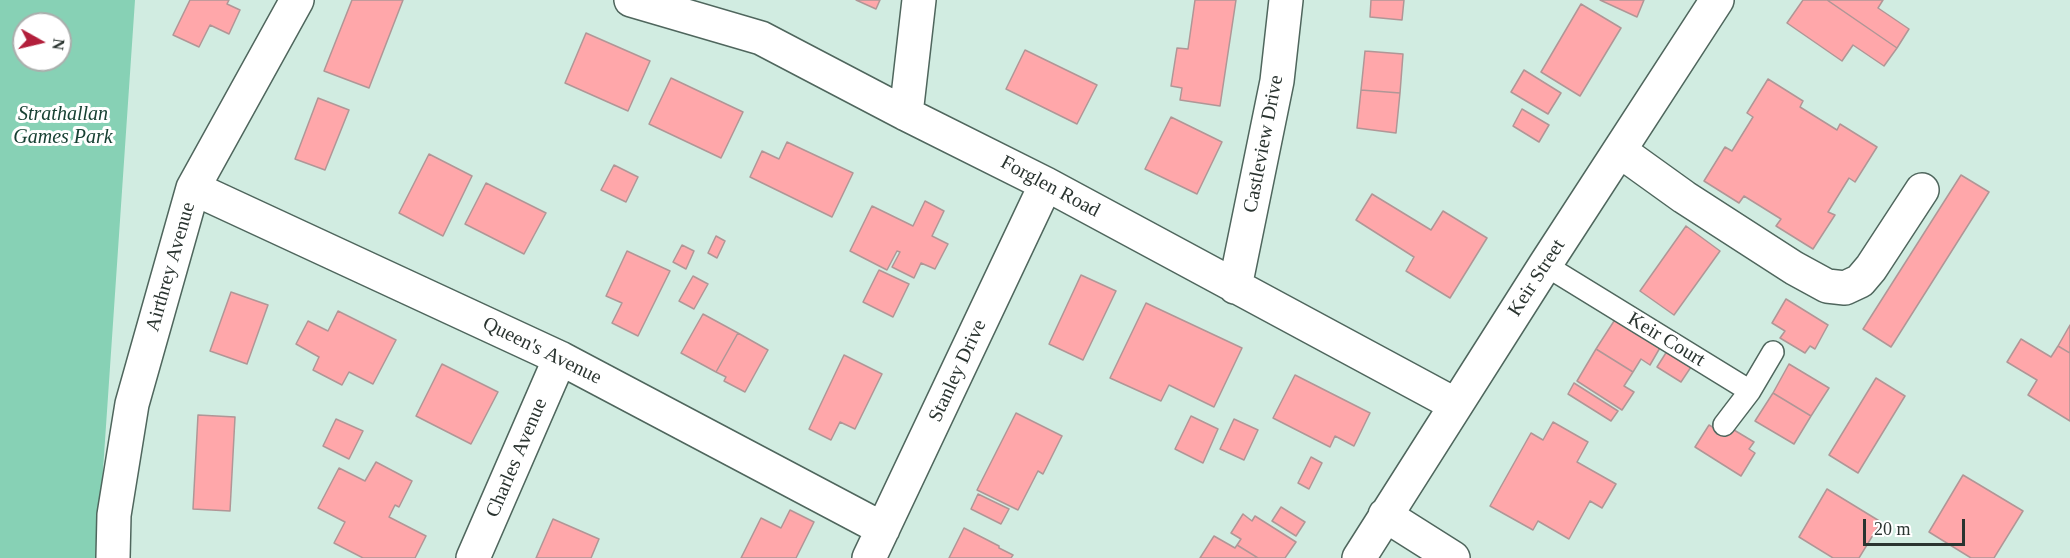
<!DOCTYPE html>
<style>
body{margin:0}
#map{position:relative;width:2070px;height:558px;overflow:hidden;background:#d1ece1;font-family:"Times New Roman",serif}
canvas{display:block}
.north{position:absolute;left:12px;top:12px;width:60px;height:60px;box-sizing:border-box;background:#fff;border:2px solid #aaaeac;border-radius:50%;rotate:98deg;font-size:16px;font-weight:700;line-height:24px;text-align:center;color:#2a3430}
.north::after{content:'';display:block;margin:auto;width:21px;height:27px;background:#b21f3b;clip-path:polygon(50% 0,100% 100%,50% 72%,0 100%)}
.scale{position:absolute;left:1863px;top:519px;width:102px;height:27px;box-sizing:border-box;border:3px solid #2a3430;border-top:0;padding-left:8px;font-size:18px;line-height:21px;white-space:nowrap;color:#2a3430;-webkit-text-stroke:4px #fff;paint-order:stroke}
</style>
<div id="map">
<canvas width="2070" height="558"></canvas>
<div class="north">N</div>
<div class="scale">20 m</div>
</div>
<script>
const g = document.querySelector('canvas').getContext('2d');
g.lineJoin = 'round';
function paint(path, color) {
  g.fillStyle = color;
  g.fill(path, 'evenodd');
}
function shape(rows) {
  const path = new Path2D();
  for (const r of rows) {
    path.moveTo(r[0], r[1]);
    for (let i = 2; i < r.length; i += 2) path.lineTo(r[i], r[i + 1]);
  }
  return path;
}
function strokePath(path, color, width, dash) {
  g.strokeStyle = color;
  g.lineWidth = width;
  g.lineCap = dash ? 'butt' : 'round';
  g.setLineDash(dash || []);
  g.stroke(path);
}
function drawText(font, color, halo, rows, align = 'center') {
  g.font = font + ' "Times New Roman",serif';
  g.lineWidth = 6;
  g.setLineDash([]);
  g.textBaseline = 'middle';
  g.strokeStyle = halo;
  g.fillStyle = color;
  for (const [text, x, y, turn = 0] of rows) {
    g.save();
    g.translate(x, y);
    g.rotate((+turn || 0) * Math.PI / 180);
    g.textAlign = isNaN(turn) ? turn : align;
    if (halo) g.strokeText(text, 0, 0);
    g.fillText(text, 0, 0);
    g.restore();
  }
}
paint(shape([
 [0,0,135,0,97,558,0,558],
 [24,24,60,24,60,60,24,60]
]), '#87d1b5');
const building = shape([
 [190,0,229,0,227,4,240,10,229,34,210,25,199,47,173,35,190,0],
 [352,0,403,0,369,88,324,71,352,0],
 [856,0,880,0,876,9,856,0],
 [1195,0,1236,0,1220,106,1180,100,1182,88,1171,86,1177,48,1188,49,1195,0],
 [1371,0,1404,0,1402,20,1370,17,1371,0],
 [1600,0,1644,0,1637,17,1600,0],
 [1803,0,1827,0,1897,48,1884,66,1853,45,1842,61,1787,23,1803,0],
 [1827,0,1883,0,1878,8,1909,29,1897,48,1827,0],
 [1581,4,1621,28,1580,96,1541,72,1581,4],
 [586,33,650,61,628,111,565,83,586,33],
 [1025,50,1097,85,1077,124,1006,89,1025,50],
 [1365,51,1403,54,1400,93,1361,90,1365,51],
 [1524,70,1561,93,1548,114,1511,92,1524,70],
 [671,78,743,112,721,158,649,124,671,78],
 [1768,79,1803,101,1800,107,1837,130,1840,124,1877,147,1855,182,1849,178,1828,212,1835,215,1813,249,1776,226,1781,219,1744,196,1739,203,1704,181,1725,147,1732,151,1753,117,1747,113,1768,79],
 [1361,90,1400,93,1396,133,1357,128,1361,90],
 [318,98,349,110,325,170,295,159,318,98],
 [1522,109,1549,125,1539,142,1513,126,1522,109],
 [1171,117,1222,142,1197,194,1145,169,1171,117],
 [787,142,853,173,832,217,750,177,762,151,779,159,787,142],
 [429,154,472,176,443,236,399,213,429,154],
 [614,165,638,177,626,202,601,190,614,165],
 [1961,175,1989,192,1891,347,1863,329,1961,175],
 [486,183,546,213,524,254,465,224,486,183],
 [1372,194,1431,230,1443,211,1487,238,1450,298,1406,271,1414,257,1356,220,1372,194],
 [925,201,944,211,932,236,948,244,935,269,921,263,914,278,892,267,900,252,897,251,887,270,850,251,872,206,913,226,925,201],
 [1686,226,1720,251,1674,315,1640,291,1686,226],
 [716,236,725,241,717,258,708,253,716,236],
 [682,245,694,251,686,269,673,262,682,245],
 [627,251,670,271,638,336,612,323,622,303,606,296,627,251],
 [879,270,909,284,893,317,863,302,879,270],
 [1081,275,1116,291,1083,360,1049,344,1081,275],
 [693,276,708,284,694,309,679,301,693,276],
 [231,292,268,305,247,364,210,351,231,292],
 [1786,299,1828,325,1815,349,1810,346,1805,353,1780,338,1785,331,1772,323,1786,299],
 [1146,303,1242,348,1214,407,1169,385,1161,401,1110,378,1146,303],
 [338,311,396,340,373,384,349,372,342,385,313,370,319,357,296,344,308,321,328,331,338,311],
 [703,314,738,333,716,372,681,353,703,314],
 [1616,318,1661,346,1650,365,1641,359,1633,372,1596,349,1616,318],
 [2070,325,2070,353,2058,346,2070,325],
 [738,333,768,350,745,392,724,381,726,377,716,372,738,333],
 [2021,339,2051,357,2058,346,2070,353,2070,421,2028,395,2037,380,2007,362,2021,339],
 [1669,348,1693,364,1681,382,1657,367,1669,348],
 [1596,349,1633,372,1624,386,1634,392,1622,410,1577,381,1596,349],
 [844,355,882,374,855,429,840,422,831,440,809,429,844,355],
 [442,364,498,392,471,444,416,416,442,364],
 [1789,364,1829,388,1811,416,1773,393,1789,364],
 [1295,375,1370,413,1354,446,1335,436,1330,447,1273,418,1295,375],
 [1876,378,1905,396,1858,473,1829,455,1876,378],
 [1574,383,1618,411,1611,421,1568,394,1574,383],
 [1773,393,1811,416,1794,444,1755,421,1773,393],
 [1016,413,1062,436,1043,474,1038,471,1018,510,977,490,1016,413],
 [198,415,235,417,230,511,193,509,198,415],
 [1191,416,1218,429,1203,463,1175,449,1191,416],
 [336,419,363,431,349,459,323,446,336,419],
 [1234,419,1258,430,1244,460,1220,449,1234,419],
 [1553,422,1588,442,1577,462,1616,484,1602,508,1590,501,1569,539,1538,521,1533,530,1490,506,1531,433,1543,440,1553,422],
 [1709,425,1725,434,1729,427,1754,442,1749,449,1755,453,1741,476,1695,447,1709,425],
 [1311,457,1322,463,1309,489,1298,483,1311,457],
 [376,462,412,481,399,507,395,505,389,517,426,536,415,558,363,558,334,543,345,522,318,508,339,468,365,481,376,462],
 [1963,475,2023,511,1994,558,1971,558,1929,532,1963,475],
 [1827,489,1881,522,1859,558,1833,558,1799,537,1827,489],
 [978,494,1009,509,1001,524,971,509,978,494],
 [1281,507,1305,522,1296,536,1272,521,1281,507],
 [790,510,814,522,796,558,741,558,761,518,781,528,790,510],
 [1243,514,1252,521,1255,516,1296,542,1285,558,1258,558,1237,545,1241,539,1231,533,1243,514],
 [553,519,599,539,591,558,536,558,553,519],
 [964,528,999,546,999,548,1013,555,1011,558,949,558,964,528],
 [1214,536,1235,548,1237,545,1258,558,1200,558,1214,536]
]);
paint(building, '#ffa7aa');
strokePath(building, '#b09696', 1.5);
const service = shape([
 [1545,265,1750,391,1773,352],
 [1724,425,1750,391]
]);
const minor = shape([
 [631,0,761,38,906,114,1046,184,1456,405],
 [906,114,919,0],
 [1620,151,1684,197,1794,268,1827,286,1845,288,1860,281,1871,268,1922,190],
 [193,188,560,358,883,529],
 [1235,287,1277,81,1286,0],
 [1385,515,1453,558],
 [113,558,114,515,132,404,193,188,297,0],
 [473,558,560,358],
 [869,558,1046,184],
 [1359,558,1545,265,1717,0]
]);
strokePath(service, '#4f665d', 24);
strokePath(minor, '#4f665d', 36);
strokePath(service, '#fff', 21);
strokePath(minor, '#fff', 33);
drawText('italic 20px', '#174133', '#fff', [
 ["Strathallan",63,115],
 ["Games Park",63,138]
]);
drawText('20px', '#2a3430', '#fff', [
 ["Castleview Drive",1264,144,-79],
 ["Forglen Road",1050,187,28],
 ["Airthrey Avenue",171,267,-74],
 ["Keir Street",1537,278,-57],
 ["Keir Court",1666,340,31],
 ["Queen's Avenue",542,351,26],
 ["Stanley Drive",958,371,-65],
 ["Charles Avenue",517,458,-67]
]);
</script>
